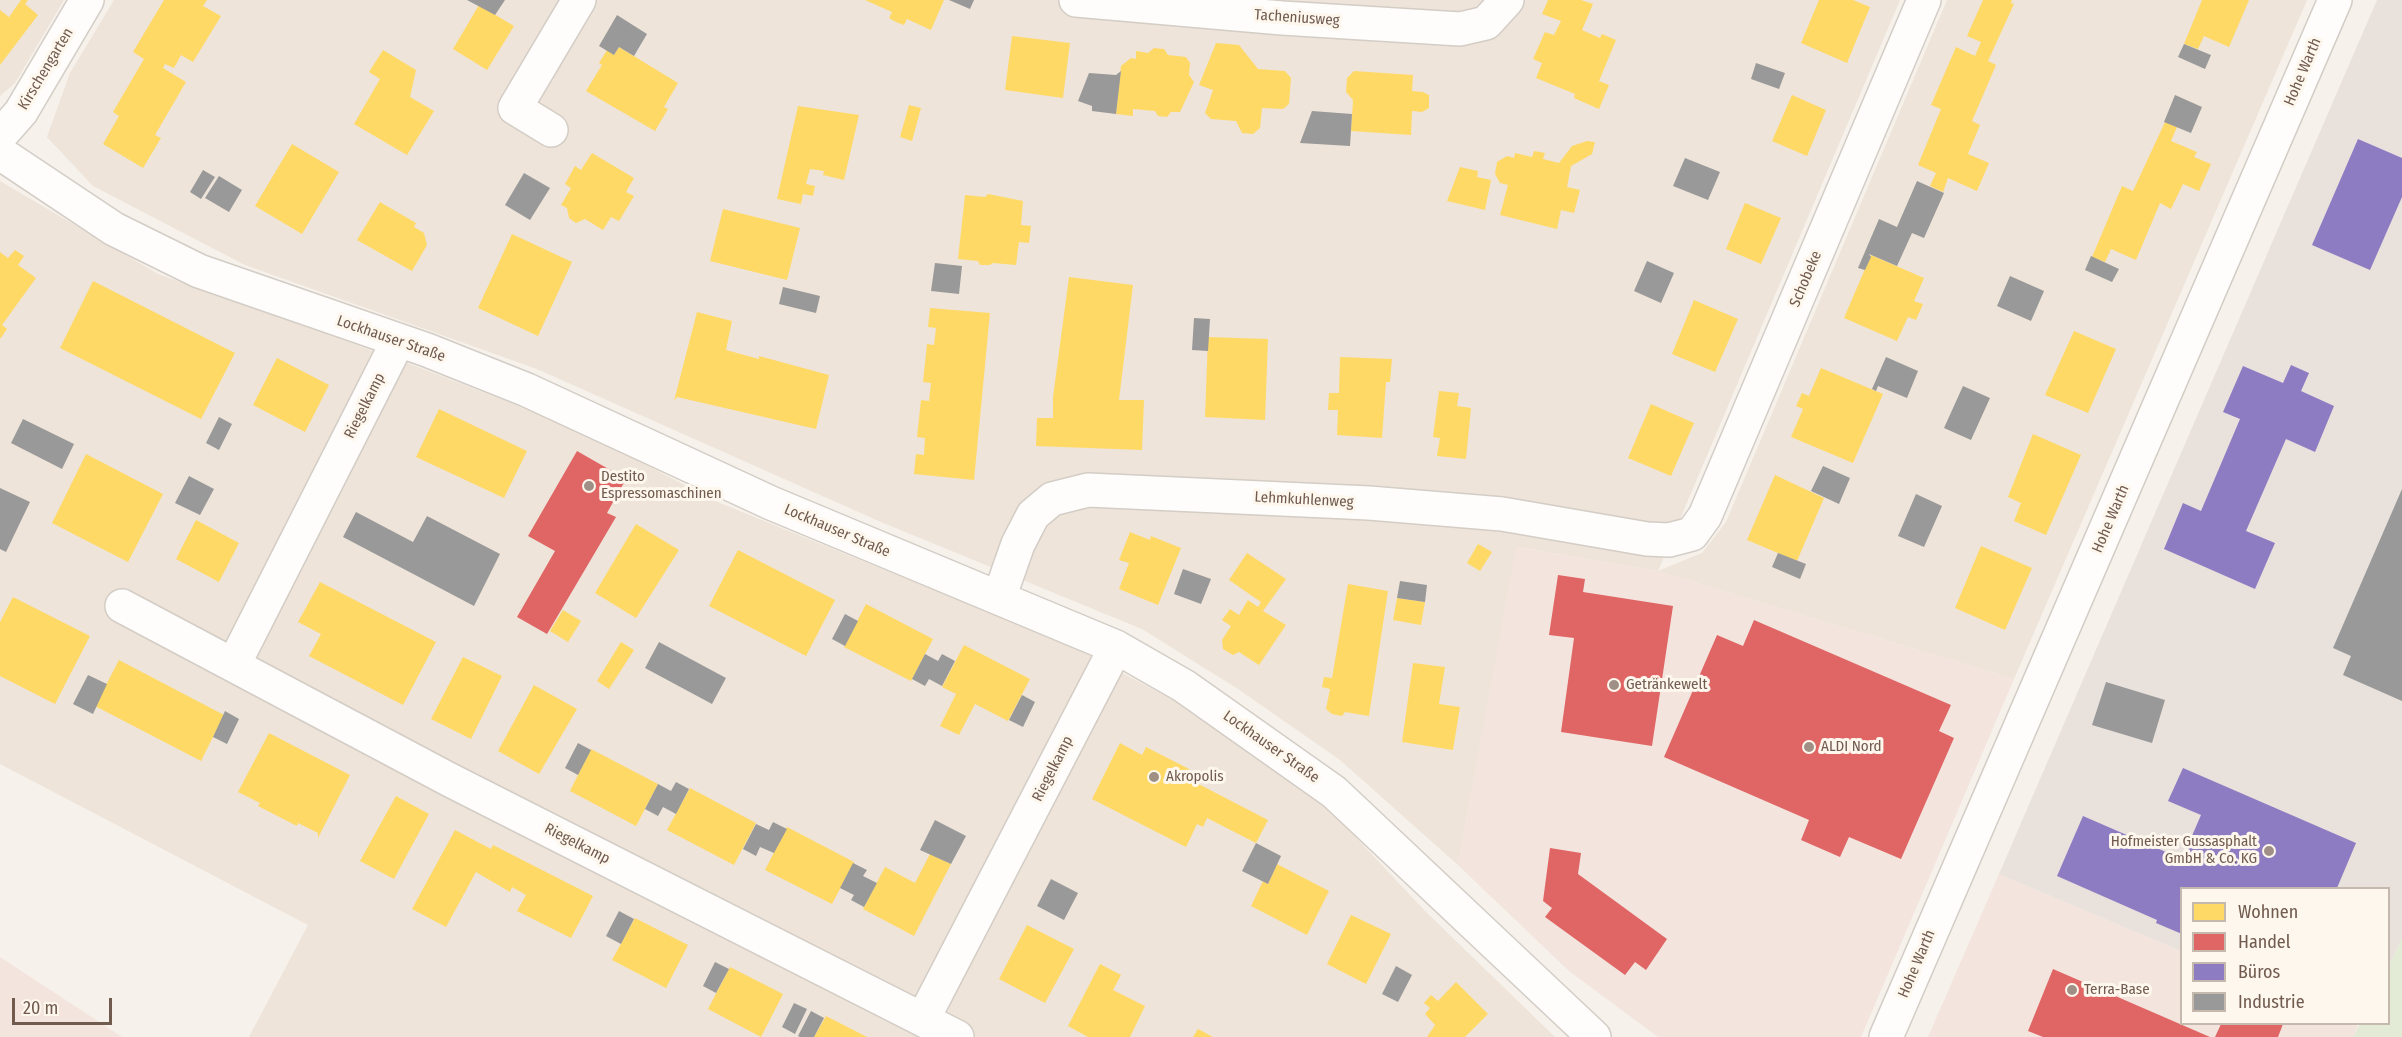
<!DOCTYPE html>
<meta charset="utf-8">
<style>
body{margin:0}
#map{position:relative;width:2402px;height:1037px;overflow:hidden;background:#f6f1eb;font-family:"Fira Sans Condensed",sans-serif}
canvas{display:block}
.legend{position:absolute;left:2180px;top:887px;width:210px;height:138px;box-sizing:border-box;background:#fdf7ed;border:2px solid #c5b8ad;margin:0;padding:8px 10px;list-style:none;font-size:18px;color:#715a4e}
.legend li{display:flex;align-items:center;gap:12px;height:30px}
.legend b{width:30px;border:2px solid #c5b8ad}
.scale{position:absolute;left:12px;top:998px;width:100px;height:27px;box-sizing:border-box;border:3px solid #715a4e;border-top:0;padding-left:8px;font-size:18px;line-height:21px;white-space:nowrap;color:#715a4e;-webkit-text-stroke:4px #fdf7ed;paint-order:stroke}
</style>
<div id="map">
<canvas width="2402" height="1037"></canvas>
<ul class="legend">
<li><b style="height:16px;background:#ffd966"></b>Wohnen</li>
<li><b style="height:16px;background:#e06666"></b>Handel</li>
<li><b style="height:16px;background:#8e7cc3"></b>Büros</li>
<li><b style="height:16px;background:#999"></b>Industrie</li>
</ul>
<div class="scale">20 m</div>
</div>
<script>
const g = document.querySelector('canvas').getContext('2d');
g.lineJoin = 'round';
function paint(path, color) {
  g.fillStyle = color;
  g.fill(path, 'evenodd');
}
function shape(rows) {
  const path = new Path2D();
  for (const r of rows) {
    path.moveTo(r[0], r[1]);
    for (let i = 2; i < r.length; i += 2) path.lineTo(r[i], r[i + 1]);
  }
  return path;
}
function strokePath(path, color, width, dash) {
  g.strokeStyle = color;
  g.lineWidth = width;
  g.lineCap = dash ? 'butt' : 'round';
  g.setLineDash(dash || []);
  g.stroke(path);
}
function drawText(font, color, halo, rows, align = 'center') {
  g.font = font + ' "Fira Sans Condensed",sans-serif';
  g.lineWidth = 6;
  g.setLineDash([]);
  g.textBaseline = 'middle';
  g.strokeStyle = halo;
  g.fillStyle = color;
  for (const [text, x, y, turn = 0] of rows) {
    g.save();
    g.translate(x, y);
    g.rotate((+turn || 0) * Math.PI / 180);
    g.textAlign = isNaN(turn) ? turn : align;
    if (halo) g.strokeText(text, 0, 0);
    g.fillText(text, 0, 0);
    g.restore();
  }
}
paint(shape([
 [0,0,64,0,15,83,0,96],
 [114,0,1900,0,1658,571,1702,553,1726,522,1947,0,2307,0,2014,679,1657,571,1517,547,1458,865,1340,760,1238,689,1142,629,881,522,537,369,245,265,93,186,47,137,70,73],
 [0,181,158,274,418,367,582,431,715,501,1074,647,1184,706,1333,813,1425,911,1555,1037,249,1037,308,925,0,764]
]), '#eee4d9');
paint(shape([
 [1516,547,1657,571,2014,679,1861,1037,1658,1037,1569,971,1458,865],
 [1999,874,2181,951,2182,1024,2352,1024,2358,1026,2353,1037,1928,1037],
 [0,957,122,1037,0,1037]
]), '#f3e4dd');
paint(shape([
 [2377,0,2402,0,2402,938,2389,966,2388,888,2182,888,2181,951,1999,874]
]), '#e8e1dc');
paint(shape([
 [2402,938,2402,1037,2353,1037,2360,1024,2388,1024,2389,966]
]), '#e3ebd7');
paint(shape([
 [21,0,28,0,25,4,38,15,0,65,0,10,9,17],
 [164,0,207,0,203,6,221,16,193,62,181,55,174,68,165,64,163,68,186,82,155,135,161,138,143,168,103,144,119,116,113,112,144,59,133,52],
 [865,0,944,0,931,30,907,19,904,25,896,22,889,18,892,12],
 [1548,0,1581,0,1593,4,1582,30,1600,38,1602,34,1616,40,1599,81,1609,85,1599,109,1574,98,1575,94,1536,78,1542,63,1533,59,1545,32,1554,35,1561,21,1542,14],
 [1819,0,1853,0,1870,7,1847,63,1801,43],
 [1983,0,2012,0,2011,3,2014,4,1988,61,1996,65,1972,121,1980,125,1968,154,1989,163,1977,191,1948,178,1943,192,1930,186,1936,173,1918,165,1941,109,1931,105,1956,47,1975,56,1981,42,1967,36],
 [2202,0,2249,0,2229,47,2204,36,2198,49,2184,44],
 [479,5,514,26,487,70,453,49],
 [1012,36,1070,43,1063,98,1005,90],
 [1216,43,1239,45,1258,69,1285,71,1291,78,1289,104,1283,109,1262,108,1260,128,1253,134,1242,133,1236,121,1211,119,1205,113,1213,90,1199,85],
 [619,47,678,83,664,107,668,109,655,131,586,91,602,65,599,63,607,50,614,55],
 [1154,48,1164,49,1168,55,1186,57,1190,63,1189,75,1194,82,1180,112,1171,112,1167,117,1158,116,1155,111,1133,109,1133,116,1116,114,1121,66,1131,58,1136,59,1136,51,1148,53],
 [383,50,416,70,410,97,434,111,407,155,354,124,380,79,369,72],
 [1354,71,1413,75,1412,91,1423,92,1429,95,1429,108,1422,112,1412,111,1411,135,1351,131,1353,100,1346,92,1347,78],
 [1792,95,1826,110,1807,156,1772,141],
 [909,105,921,108,912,141,900,137],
 [798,106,859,115,844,180,823,175,824,171,810,169,806,184,815,186,813,196,803,194,801,204,777,199],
 [2165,122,2177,127,2171,141,2197,152,2194,157,2211,164,2199,191,2183,184,2171,209,2160,203,2136,260,2111,249,2105,262,2092,257,2122,186,2133,191],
 [1587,141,1595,142,1592,154,1571,166,1567,187,1580,190,1574,213,1561,210,1557,229,1500,215,1508,185,1500,183,1495,174,1497,162,1507,156,1514,158,1515,153,1532,157,1534,151,1545,153,1543,159,1559,163,1572,146],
 [292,144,339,172,302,234,255,206],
 [592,153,634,178,626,192,634,196,619,221,611,217,603,230,585,219,576,223,569,218,567,208,561,205,571,188,565,184,575,166,581,170],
 [1460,167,1478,171,1477,177,1491,180,1485,210,1447,201],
 [988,194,1023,201,1021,225,1031,226,1029,243,1019,242,1016,265,993,263,990,265,980,265,978,261,958,259,965,195,985,197],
 [380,202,416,223,414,227,424,233,427,245,412,271,357,240],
 [1745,203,1781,218,1761,264,1726,249],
 [723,209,800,228,787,280,710,261],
 [512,234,572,262,538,336,478,308],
 [15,250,24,256,18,265,36,278,2,325,7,329,0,339,0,252,8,258],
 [1871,255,1924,278,1914,301,1923,304,1916,320,1908,317,1897,341,1844,318],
 [1069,277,1133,285,1119,400,1144,400,1142,450,1036,446,1037,418,1053,418,1053,397],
 [93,281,235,353,201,419,60,348],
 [1694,300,1738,319,1715,372,1672,354],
 [930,308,990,313,974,480,914,474,916,454,924,455,925,438,917,437,921,400,929,401,931,383,923,382,927,344,934,345,936,328,928,327],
 [697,312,732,321,726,350,759,359,759,356,829,375,816,429,677,397,674,401],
 [2074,331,2116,349,2088,413,2045,395],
 [1208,337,1268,339,1265,420,1205,417],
 [1340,357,1392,359,1390,382,1386,382,1382,438,1337,435,1338,410,1328,410,1329,393,1339,393],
 [277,358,329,385,305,432,253,405],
 [1821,368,1883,394,1853,463,1791,437,1803,409,1796,406,1802,393,1809,396],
 [1439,391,1459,393,1457,406,1471,408,1466,459,1437,456,1440,438,1433,437],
 [1651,404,1694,423,1671,476,1628,458],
 [439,409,527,451,504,498,416,457],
 [2033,434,2081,455,2046,535,2014,521,2021,503,2008,497],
 [86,454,163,494,128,562,52,523],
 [1775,475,1824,498,1797,561,1747,540],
 [196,520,239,543,219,582,176,559],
 [636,524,679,550,636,618,595,593],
 [1130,532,1150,540,1151,536,1181,548,1158,605,1119,589,1129,563,1119,560],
 [1478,544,1492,552,1480,571,1467,563],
 [1981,546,2032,568,2005,630,1955,608],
 [738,550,835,600,806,656,709,606],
 [1247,553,1286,579,1263,611,1286,625,1259,665,1239,652,1233,655,1223,649,1222,640,1231,626,1222,620,1230,609,1239,615,1248,600,1258,607,1261,602,1229,580],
 [320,582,436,642,403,705,309,656,321,634,298,622],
 [1348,584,1388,591,1369,716,1345,712,1342,716,1332,714,1326,709,1330,689,1322,687,1324,677,1332,678],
 [13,597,90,636,55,704,0,676,0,622],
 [1397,598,1425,602,1421,625,1393,620],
 [866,604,933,639,911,681,844,647],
 [563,610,581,621,568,642,550,631],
 [621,642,634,650,609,689,597,681],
 [964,645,1030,679,1008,721,975,704,959,735,940,726,956,694,942,687],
 [463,657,502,676,471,739,431,719],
 [119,660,224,715,201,761,95,706],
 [1413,663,1445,667,1439,704,1460,707,1453,750,1402,742],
 [534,685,577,709,539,774,498,751],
 [269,733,350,775,318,838,318,833,298,823,297,826,258,806,260,803,238,792],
 [1120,743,1142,755,1146,747,1189,769,1185,777,1268,820,1256,843,1207,818,1203,827,1197,824,1186,847,1092,799],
 [591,749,658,784,636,826,570,791],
 [690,788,756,823,734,865,667,830],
 [396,796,429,814,394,879,360,861],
 [787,827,854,862,832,904,765,870],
 [455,830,491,849,493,845,593,896,571,938,517,911,526,895,512,887,510,892,476,872,446,927,412,909],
 [930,854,951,864,914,936,863,909,885,867,915,883],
 [1277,864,1329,891,1307,935,1251,906,1263,881,1268,884],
 [1351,915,1391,934,1366,984,1327,964],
 [635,918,688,945,666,988,612,960],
 [1027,925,1074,949,1045,1003,999,979],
 [1100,964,1121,975,1113,990,1145,1006,1130,1037,1088,1037,1068,1026],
 [730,967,783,994,761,1037,708,1009],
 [1456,982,1488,1014,1465,1037,1427,1037,1435,1025,1425,1014,1430,1008,1424,1003,1431,995,1438,1001],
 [826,1016,867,1037,814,1037],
 [1198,1029,1213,1037,1193,1037]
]), '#ffd966');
paint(shape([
 [577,451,626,479,607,513,616,517,547,634,517,617,555,551,528,536],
 [1558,575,1585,579,1583,592,1673,606,1652,746,1561,732,1574,638,1549,635],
 [1754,620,1951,705,1939,731,1954,738,1901,859,1849,837,1840,857,1801,840,1809,820,1664,757,1717,635,1743,646],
 [1550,848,1581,853,1578,874,1667,939,1646,970,1635,962,1625,975,1545,917,1552,908,1543,901],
 [2053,969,2210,1037,2043,1037,2028,1031],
 [2221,1024,2283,1024,2278,1037,2215,1037]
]), '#e06666');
paint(shape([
 [2358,139,2402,158,2402,197,2370,270,2312,245],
 [2291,365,2309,373,2301,391,2334,406,2315,452,2286,439,2246,531,2275,543,2255,589,2164,549,2183,503,2201,511,2240,419,2223,412,2243,366,2283,383],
 [2183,768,2356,843,2337,888,2182,888,2182,934,2156,923,2157,920,2057,876,2083,816,2182,859,2201,815,2168,801]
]), '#8e7cc3');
paint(shape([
 [467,0,505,0,495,15],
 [949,0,974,0,970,9],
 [617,15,647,34,634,56,619,47,614,55,599,46],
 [2184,44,2211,55,2205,69,2178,57],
 [1756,63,1785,73,1779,89,1751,79],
 [1121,71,1116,114,1092,111,1092,106,1078,101,1089,73,1116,75],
 [2175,95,2202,107,2191,133,2164,122],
 [1312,111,1352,114,1350,146,1300,143],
 [1685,158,1720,172,1708,200,1673,186],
 [203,170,215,177,201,199,190,192],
 [524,173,550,188,530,220,505,205],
 [219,176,242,190,229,212,205,198],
 [1917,181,1944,193,1924,238,1912,233,1897,266,1869,254,1871,257,1865,270,1858,268,1879,219,1897,227],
 [2091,256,2119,269,2112,282,2085,270],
 [1647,261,1674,273,1661,303,1634,291],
 [935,263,962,266,959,294,931,291],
 [2010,276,2044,291,2031,321,1997,306],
 [783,287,820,296,816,313,779,304],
 [1194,318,1210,319,1208,351,1192,350],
 [1886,357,1918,371,1907,398,1878,386,1876,391,1872,389],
 [1963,386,1990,398,1971,440,1944,428],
 [219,417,232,424,219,450,206,443],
 [23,419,74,444,62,469,11,443],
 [1823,466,1850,478,1839,504,1811,491],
 [189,476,214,489,200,515,175,503],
 [0,488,30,502,6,552,0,549],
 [2402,489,2402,701,2343,675,2351,656,2333,648],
 [1916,494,1942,506,1924,547,1898,536],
 [356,512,413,542,427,516,500,554,474,606,343,537],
 [1778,553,1806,564,1800,579,1772,567],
 [1183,569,1211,579,1201,604,1174,594],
 [1400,581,1427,585,1425,602,1397,598],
 [845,614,858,621,845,646,832,639],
 [659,642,726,678,712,704,645,668],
 [925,654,938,661,942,654,955,661,942,686,929,679,925,686,912,679],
 [88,675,107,684,93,714,73,704],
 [2106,682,2165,700,2152,743,2092,725],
 [1022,695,1035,702,1023,727,1009,720],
 [225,711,239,719,227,744,213,737],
 [578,743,591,750,578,775,565,768],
 [676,782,689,789,676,814,663,807,658,816,645,809,658,784,671,791],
 [935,820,966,836,951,864,920,850],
 [773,822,787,829,774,853,760,847,756,856,743,849,756,824,769,830],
 [1256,843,1281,856,1268,884,1242,871],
 [853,863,867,870,863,876,877,883,864,907,851,900,854,895,840,888],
 [1051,879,1078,893,1064,920,1037,906],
 [619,911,634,919,621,944,606,936],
 [715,962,729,969,716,993,703,986],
 [1396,966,1412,975,1398,1002,1382,994],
 [794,1003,807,1009,795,1034,782,1027],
 [811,1011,824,1018,814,1037,800,1037,798,1036]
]), '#999');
const minor = shape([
 [1076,0,1282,18,1460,29,1486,23,1507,0],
 [551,130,515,108,579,0],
 [0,136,21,112,87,0],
 [0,153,114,229,199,271,427,350,527,390,771,503,1116,647,1184,686,1334,792,1594,1037],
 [999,598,1018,544,1033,515,1052,499,1088,490,1369,503,1502,514,1647,539,1669,540,1692,534,1705,516,1924,0],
 [122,606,450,780,957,1037],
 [234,664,398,341],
 [923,1019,1116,647],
 [1886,1037,2335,0]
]);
strokePath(minor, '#d3cdc6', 36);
strokePath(minor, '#fefdfc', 33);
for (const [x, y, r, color] of [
 [589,486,6,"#a08f85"],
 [1614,685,6,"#a08f85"],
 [1809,747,6,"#a08f85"],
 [1154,777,6,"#a08f85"],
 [2269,851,6,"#a08f85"],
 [2072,990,6,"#a08f85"]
]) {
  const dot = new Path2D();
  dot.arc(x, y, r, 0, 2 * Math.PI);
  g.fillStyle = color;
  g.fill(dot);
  strokePath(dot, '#fdf7ed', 2);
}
drawText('15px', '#715a4e', '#fdf7ed', [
 ["Tacheniusweg",1297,18,4],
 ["Kirschengarten",46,69,-59],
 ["Hohe Warth",2303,72,-67],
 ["Schobeke",1806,279,-67],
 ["Lockhauser Straße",391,339,19],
 ["Riegelkamp",365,406,-63],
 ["Lehmkuhlenweg",1304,500,3],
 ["Hohe Warth",2111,519,-67],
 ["Lockhauser Straße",837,531,23],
 ["Lockhauser Straße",1271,747,35],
 ["Riegelkamp",1053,769,-63],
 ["Riegelkamp",577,844,27],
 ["Hohe Warth",1917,964,-67]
]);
drawText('15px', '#715a4e', '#fdf7ed', [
 ["Destito",601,477],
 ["Espressomaschinen",601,494],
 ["Getränkewelt",1626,685],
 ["ALDI Nord",1821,747],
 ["Akropolis",1166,777],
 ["Hofmeister Gussasphalt",2257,842,"right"],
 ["GmbH & Co. KG",2257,859,"right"],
 ["Terra-Base",2084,990]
], 'left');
</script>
